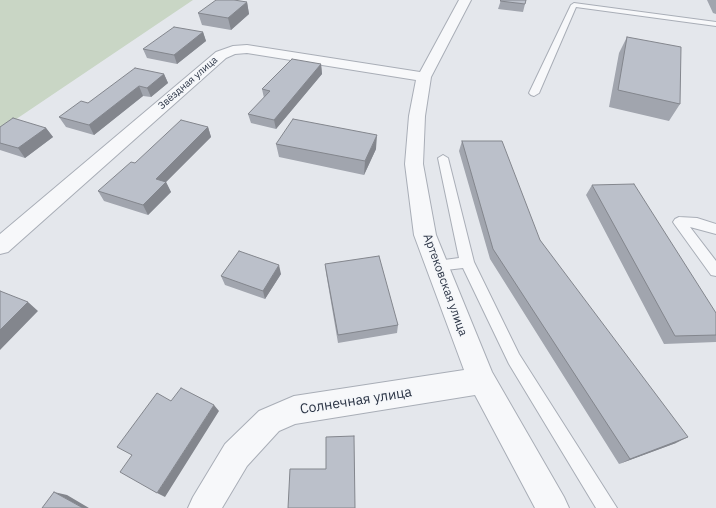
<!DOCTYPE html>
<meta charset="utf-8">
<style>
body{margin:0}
canvas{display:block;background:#e4e7ec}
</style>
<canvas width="716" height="508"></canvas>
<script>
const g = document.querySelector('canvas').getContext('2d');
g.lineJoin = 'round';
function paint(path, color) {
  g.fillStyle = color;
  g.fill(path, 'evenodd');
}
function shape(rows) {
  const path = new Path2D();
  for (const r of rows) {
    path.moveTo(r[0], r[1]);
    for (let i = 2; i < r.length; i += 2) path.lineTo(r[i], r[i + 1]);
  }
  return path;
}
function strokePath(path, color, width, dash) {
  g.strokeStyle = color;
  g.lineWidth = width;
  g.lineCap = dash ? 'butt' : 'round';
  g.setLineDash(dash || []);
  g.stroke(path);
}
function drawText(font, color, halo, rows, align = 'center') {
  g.font = font + ' "IBM Plex Sans",sans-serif';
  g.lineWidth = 3;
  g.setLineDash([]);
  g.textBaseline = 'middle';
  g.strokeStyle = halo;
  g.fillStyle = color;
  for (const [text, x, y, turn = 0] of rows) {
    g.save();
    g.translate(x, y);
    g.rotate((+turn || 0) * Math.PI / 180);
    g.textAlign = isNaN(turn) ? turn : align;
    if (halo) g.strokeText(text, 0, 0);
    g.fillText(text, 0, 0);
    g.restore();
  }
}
paint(shape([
 [0,0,193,0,0,130]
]), '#c9d6c5');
const service = shape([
 [574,3,716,22,716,26,576,7,539,93,534,96,531,95,529,93,571,5,574,3],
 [443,155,448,158,474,262,519,354,617,508,596,508,509,364,463,268,437,271,432,270,430,266,432,262,437,261,459,258,438,158,443,155],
 [679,217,697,218,716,224,716,234,690,227,716,261,716,276,711,275,675,225,673,222,675,219,679,217]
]);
const minor = shape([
 [459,0,471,0,431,77,425,116,423,164,436,235,492,372,564,497,569,508,535,508,475,395,295,424,279,431,247,466,222,508,188,508,193,497,225,444,259,411,294,396,464,370,414,235,405,164,409,116,416,80,247,53,235,54,226,58,8,252,0,254,0,234,216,52,233,46,247,45,420,72,459,0]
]);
strokePath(service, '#a9aeb7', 2);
strokePath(minor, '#a9aeb7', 2);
paint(service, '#f7f8fa');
paint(minor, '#f7f8fa');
paint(shape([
 [501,0,525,4,523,12,498,9],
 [707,0,716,0,716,14,713,13],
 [247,2,249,14,231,30,202,25,198,13],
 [203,32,206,41,177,64,147,58,143,49],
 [627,37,680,104,669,121,609,107,619,53],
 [321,64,322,74,276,129,251,123,248,114,264,98,262,89],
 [164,74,168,83,151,97,143,96,94,135,66,127,59,117,88,103],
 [0,127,46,128,53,137,25,158,0,150],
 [208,127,211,137,166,182,171,192,148,215,104,201,98,191,135,163],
 [462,141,540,240,676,443,619,464,490,259,459,151],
 [276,144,376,149,364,175,279,157],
 [592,185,716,313,716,342,664,344,586,195],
 [325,264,398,325,397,333,338,343,326,273],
 [281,274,265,299,225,285,221,276]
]), '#a1a5ae');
paint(shape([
 [247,2,249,14,231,30,228,18],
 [203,32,206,41,177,64,174,55],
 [321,64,322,74,276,129,274,120],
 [164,74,168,83,151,97,147,88],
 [139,86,143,96,94,135,89,125],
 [208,127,211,137,166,182,171,192,148,215,143,205,156,179],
 [46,128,53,137,25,158,18,148],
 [377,135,376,149,364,175,365,161],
 [279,265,281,274,265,299,263,291],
 [28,302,38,311,0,350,0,330],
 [214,405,219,411,165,497,157,493],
 [688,437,676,443,619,464,630,459],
 [54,492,67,495,89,508,83,508]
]), '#83868d');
const building = shape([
 [216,0,234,0,247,2,228,18,198,13,216,0],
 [501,0,526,0,525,4,500,1,501,0],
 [174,27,203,32,174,55,143,49,174,27],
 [627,37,681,47,680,104,618,90,627,37],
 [292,59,321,64,274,120,248,114,270,91,262,89,292,59],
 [135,68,164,74,147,88,139,86,89,125,59,117,81,101,88,103,135,68],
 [13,118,46,128,18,148,0,143,0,127,13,118],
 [293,119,377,135,365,161,276,144,293,119],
 [181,120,208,127,156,179,166,182,143,205,98,191,131,162,135,163,181,120],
 [462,141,502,141,540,240,688,437,630,459,493,249,462,141],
 [634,184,716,313,716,335,675,336,592,185,634,184],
 [239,251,279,265,263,291,221,276,239,251],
 [379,256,398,325,338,335,325,264,379,256],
 [0,291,28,302,0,330,0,291],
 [181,388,214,405,157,493,120,472,132,455,117,447,157,393,171,401,181,388],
 [354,436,355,508,288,508,290,469,326,469,326,437,354,436],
 [54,492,83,508,42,508,54,492]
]);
paint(building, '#bbc0ca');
strokePath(building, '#83868d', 1);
drawText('10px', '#2b3445', '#f4f6f9', [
 ["Звёздная улица",188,83,-41]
]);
drawText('12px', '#2b3445', '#f4f6f9', [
 ["Артековская улица",445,285,70]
]);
drawText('14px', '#2b3445', '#f4f6f9', [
 ["Солнечная улица",356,401,-9]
]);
</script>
